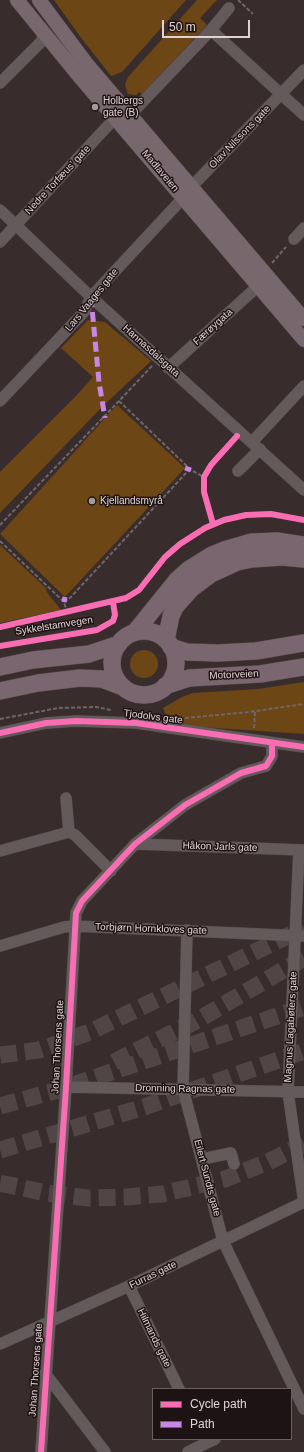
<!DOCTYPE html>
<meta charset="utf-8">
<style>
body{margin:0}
#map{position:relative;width:304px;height:1452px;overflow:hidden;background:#392c2d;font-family:Helvetica,sans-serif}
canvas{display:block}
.legend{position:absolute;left:152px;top:1388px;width:140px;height:52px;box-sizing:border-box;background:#1e1314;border:1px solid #6c5f60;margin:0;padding:5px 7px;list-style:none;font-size:12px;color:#e2d2d3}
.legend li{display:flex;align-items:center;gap:8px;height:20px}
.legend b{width:20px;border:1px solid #6c5f60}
.scale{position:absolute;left:162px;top:20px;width:88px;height:18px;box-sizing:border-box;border:2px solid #e2d2d3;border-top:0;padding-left:5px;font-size:12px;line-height:14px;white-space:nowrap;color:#e2d2d3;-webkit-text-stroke:3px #1e1314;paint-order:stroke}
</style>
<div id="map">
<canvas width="304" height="1452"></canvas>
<ul class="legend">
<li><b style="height:5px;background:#f96db3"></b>Cycle path</li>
<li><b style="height:5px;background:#c787e3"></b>Path</li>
</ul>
<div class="scale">50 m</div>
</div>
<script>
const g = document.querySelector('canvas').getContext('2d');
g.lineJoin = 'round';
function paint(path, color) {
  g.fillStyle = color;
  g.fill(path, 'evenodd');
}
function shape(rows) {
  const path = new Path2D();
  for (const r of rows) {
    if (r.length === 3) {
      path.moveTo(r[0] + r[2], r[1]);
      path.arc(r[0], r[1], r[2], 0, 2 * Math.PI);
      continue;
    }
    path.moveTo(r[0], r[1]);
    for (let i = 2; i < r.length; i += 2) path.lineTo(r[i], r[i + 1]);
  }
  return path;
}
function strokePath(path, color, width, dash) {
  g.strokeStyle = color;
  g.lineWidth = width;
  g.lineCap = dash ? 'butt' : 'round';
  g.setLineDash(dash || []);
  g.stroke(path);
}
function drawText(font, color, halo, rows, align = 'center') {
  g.font = font + ' Helvetica,sans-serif';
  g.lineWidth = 3;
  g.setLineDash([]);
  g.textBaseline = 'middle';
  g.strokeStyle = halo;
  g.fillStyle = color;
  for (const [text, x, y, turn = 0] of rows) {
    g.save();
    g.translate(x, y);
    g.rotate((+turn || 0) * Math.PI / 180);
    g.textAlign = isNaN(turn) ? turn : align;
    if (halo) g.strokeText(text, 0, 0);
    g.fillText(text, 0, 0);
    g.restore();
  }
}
paint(shape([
 [54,0,186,0,122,72,111,76,79,35],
 [197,0,217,0,200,18,207,25,142,94,139,92,136,95,128,94,125,85,128,77],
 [88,320,105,322,151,361,102,407,0,513,0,472,76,396,93,377,61,348],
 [117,405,185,468,65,597,0,534],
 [0,545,47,589,46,591,61,610,0,623],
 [144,664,14],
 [304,682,304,734,170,725,163,708,182,697,193,693,258,689]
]), '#6c4615');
strokePath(shape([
 [0,1055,39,1050,90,1032,304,928],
 [114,1062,196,1021,304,958],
 [0,1106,58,1090,304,1007],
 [0,1150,144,1107,304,1051],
 [0,1183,46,1193,88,1198,127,1197,162,1194,225,1179,268,1162,304,1144]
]), '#524546', 17, [17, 8]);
const minor = shape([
 [211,30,304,115],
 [0,83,42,41,43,32],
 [130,115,211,30,229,8],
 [197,181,304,70],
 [0,210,91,297,304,490],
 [294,239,304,228],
 [0,242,115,118],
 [168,368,258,286],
 [0,401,84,312,91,297,103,284,183,198],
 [252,442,304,386],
 [238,471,260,449],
 [0,733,46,723,76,721,136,723,304,747],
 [66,798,69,832],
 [135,844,304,850],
 [299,850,288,1092,304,1203],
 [0,851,69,832,75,835,111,871],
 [187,930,183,1089,223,1241,304,1409],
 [0,946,64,927,74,926,304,936],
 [66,1087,304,1092],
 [202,1159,231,1153,234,1164],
 [129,1286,179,1389],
 [0,1344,129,1286,304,1202],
 [45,1373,105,1452],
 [41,1452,66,1087,76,913,82,901,135,844,185,805,241,773,266,766,272,756,272,743],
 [188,1452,215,1439]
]);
const major = shape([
 [17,0,79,76,304,340],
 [39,0,86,63,304,319]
]);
const highway = shape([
 [144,663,32],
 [135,632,177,580,188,570,212,555,224,550,252,542,277,541,304,545],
 [166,640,171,616,175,607,191,589,211,574,237,562,252,559,282,557,304,559],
 [171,647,187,652,218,653,256,651,304,643],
 [0,667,33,660,89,654,119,644],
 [165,686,189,678,260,674,304,667],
 [0,691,38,683,80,678,102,679,123,687]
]);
strokePath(minor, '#564b4c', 12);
strokePath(major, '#564b4c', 15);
strokePath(highway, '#564b4c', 18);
strokePath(shape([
 [238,0,253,14],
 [272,263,286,247],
 [152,366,119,401,191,470,204,477],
 [0,525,119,401],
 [0,541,64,602,67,612],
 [64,602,69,599,187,472,191,470],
 [185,718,249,712,304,704],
 [0,719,58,708,96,707,111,710],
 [254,728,255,712]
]), '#6f6667', 2, [4, 2]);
strokePath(minor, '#645a5b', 11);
strokePath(major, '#77686e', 14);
strokePath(highway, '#7a666e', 17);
strokePath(shape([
 [91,297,99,382,105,418],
 [185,468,191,470],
 [64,602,65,597]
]), '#c787e3', 5, [10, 5]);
strokePath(shape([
 [213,524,204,492,204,477,211,465,237,436],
 [0,627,126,598,139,590,165,557,180,544,205,528,224,520,246,515,271,514,304,520],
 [0,646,97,630,113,621,115,615,113,602],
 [0,733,46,723,76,721,136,723,304,747],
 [41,1452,66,1087,76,913,82,901,135,844,185,805,241,773,266,766,272,756,272,743]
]), '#f96db3', 6);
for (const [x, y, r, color] of [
 [95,107,4,"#a79899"],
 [92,501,4,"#a79899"]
]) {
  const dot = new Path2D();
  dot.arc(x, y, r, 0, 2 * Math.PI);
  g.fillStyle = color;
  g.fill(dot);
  strokePath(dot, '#1e1314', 1.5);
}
drawText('10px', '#e2d2d3', '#1e1314', [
 ["Holbergs",103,101],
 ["gate (B)",103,113],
 ["Kjellandsmyrå",100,501]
], 'left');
drawText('10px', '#e2d2d3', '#1e1314', [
 ["Olav Nilssons gate",240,137,-46],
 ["Madlaveien",160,171,50],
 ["Nedre Torfæus' gate",58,180,-47],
 ["Lars Vaages gate",92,300,-51],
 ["Færøygata",213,327,-42],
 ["Hannasdalsgata",151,351,42],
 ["Sykkelstamvegen",54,626,-9],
 ["Motorveien",234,675,-3],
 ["Tjodolvs gate",153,717,7],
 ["Håkon Jarls gate",220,847,2],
 ["Torbjørn Hornkloves gate",151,929,2],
 ["Magnus Lagabøters gate",291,1027,-87],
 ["Johan Thorsens gate",58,1047,-87],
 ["Dronning Ragnas gate",185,1089,1],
 ["Eilert Sundts gate",207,1178,75],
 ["Furras gate",153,1275,-26],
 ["Hilmands gate",154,1338,64],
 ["Johan Thorsens gate",36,1370,-86]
]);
</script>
